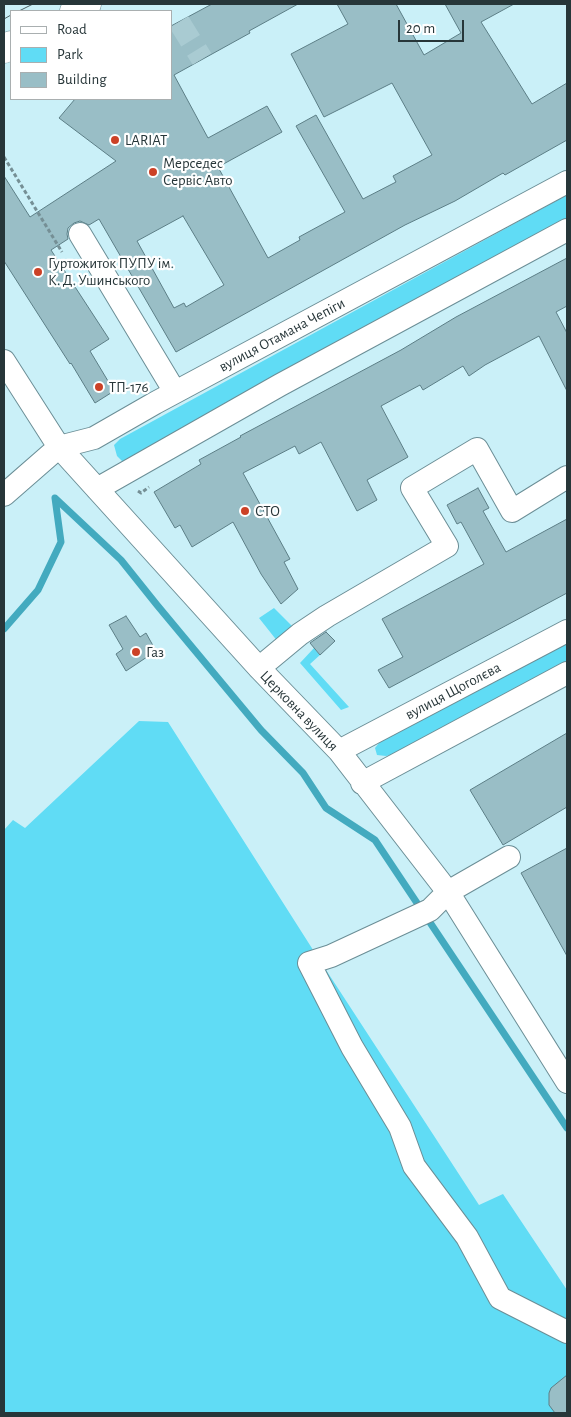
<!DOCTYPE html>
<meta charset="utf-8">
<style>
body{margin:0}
#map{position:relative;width:571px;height:1417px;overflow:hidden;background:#caf0f8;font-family:"Alegreya Sans",sans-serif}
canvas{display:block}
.frame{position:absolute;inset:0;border:5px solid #273639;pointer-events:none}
.legend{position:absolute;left:10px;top:10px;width:162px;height:90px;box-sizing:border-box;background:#fff;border:1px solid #a9afb0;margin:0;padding:6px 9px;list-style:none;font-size:15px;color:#273639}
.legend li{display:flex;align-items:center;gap:10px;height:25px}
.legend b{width:25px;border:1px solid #a9afb0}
.scale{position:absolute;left:398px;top:20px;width:66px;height:22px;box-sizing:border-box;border:2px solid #273639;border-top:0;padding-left:6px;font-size:15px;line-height:18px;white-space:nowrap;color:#273639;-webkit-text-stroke:4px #fff;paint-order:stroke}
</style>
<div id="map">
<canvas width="571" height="1417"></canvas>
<div class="frame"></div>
<ul class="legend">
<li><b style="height:6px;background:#fff"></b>Road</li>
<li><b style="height:14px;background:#60dcf5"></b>Park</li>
<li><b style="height:14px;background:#99bec6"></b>Building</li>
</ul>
<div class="scale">20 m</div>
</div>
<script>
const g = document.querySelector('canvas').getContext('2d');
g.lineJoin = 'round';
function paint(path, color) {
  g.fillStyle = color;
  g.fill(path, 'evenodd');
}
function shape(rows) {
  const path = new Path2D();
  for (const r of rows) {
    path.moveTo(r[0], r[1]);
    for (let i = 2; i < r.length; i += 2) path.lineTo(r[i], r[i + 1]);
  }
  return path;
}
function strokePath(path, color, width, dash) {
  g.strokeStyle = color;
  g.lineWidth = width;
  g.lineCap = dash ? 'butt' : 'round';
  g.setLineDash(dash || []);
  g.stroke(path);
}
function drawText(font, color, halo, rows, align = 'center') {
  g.font = font + ' "Alegreya Sans",sans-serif';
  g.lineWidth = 4.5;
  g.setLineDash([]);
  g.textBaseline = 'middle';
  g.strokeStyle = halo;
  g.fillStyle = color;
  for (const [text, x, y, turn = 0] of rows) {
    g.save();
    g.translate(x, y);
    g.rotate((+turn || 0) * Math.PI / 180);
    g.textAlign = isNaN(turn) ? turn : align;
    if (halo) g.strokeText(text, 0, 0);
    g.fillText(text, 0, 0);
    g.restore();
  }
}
paint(shape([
 [567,195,567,223,125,464,117,456,114,445,120,439],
 [274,608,296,630,278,642,259,618],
 [567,638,567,661,395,754,386,756,377,755,375,748,383,738],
 [314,648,320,655,310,664,349,707,341,710,300,663],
 [139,721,168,722,315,953,479,1205,503,1194,567,1290,567,1413,4,1413,4,830,13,820,25,828]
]), '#60dcf5');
strokePath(shape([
 [4,629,38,590,61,542,55,498,121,560,157,605,261,730,303,773,326,808,375,840,567,1128]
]), '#43aabf', 7);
const building = shape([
 [212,4,298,4,249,31,250,33,174,75,208,138,267,106,282,132,218,167,268,258,300,240,299,237,345,212,296,126,316,115,363,199,396,182,393,176,432,155,392,83,324,117,291,54,348,24,337,4,396,4,424,55,461,33,445,4,514,4,481,22,532,104,567,83,567,140,505,175,503,173,455,201,405,225,176,352,99,219,89,225,80,221,74,223,68,228,67,234,68,239,51,250,109,339,90,351,114,391,95,403,71,363,70,364,4,261,4,176,30,217,116,161,59,118,75,99,171,99,171,26,212,4],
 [183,216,224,285,186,307,184,303,174,308,137,241,183,216],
 [567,258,567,306,556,312,567,333,567,391,539,336,485,365,469,376,463,366,423,390,420,385,381,406,408,457,367,480,377,500,357,511,321,442,299,454,295,446,243,473,290,559,284,562,298,589,281,604,261,574,233,522,192,547,180,525,175,528,154,492,201,464,199,460,241,437,240,436,401,350,456,317,567,258],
 [478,488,489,508,483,511,506,552,567,519,567,593,389,688,378,670,403,657,382,619,484,564,461,522,457,524,447,505,478,488],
 [126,616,140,637,146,633,156,651,126,671,116,654,123,649,109,625,126,616],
 [326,632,335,641,320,655,310,643,326,632],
 [567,733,567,807,503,845,470,790,567,733],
 [567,848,567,956,521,873,567,848],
 [567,1375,567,1413,555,1413,549,1405,549,1393,551,1388,567,1375]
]);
paint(building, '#99bec6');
strokePath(building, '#5c7e86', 1);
strokePath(shape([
 [179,22,202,59]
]), '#a9cbd2', 22, [22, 11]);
const minor = shape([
 [80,234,175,392],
 [4,361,59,447,259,668,339,751,448,892,567,1082],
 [97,489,280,385,567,230],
 [4,495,59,447,94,438,155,403,567,182],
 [259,668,300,634,327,616,447,546,412,488,477,449,512,511,567,477],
 [339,751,567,631],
 [362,783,567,673],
 [509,857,448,892,430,910,331,956,309,963,352,1047,400,1127,414,1166,467,1237,500,1298,567,1332]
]);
const major = shape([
 [74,11,87,4],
 [4,49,11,45]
]);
strokePath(minor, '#6b8e96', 24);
strokePath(major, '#6b8e96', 29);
strokePath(shape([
 [4,157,62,252],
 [138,491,141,493,149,487]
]), '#758f95', 3, [4, 2.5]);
strokePath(minor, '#fff', 22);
strokePath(major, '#fff', 28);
strokePath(shape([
 [19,11,33,4],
 [4,19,11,15]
]), '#4b5f63', 1);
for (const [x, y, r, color] of [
 [115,140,5,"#cc4126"],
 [153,172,5,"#cc4126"],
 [38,272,5,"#cc4126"],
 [99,387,5,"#cc4126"],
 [245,511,5,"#cc4126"],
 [136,652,5,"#cc4126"]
]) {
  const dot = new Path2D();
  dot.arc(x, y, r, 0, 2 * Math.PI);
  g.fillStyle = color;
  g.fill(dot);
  strokePath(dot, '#fff', 2);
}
drawText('15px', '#273639', '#fff', [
 ["LARIAT",125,140],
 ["Мерседес",163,163],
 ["Сервіс Авто",163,180],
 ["Гуртожиток ПУПУ ім.",48,263],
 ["К. Д. Ушинського",48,280],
 ["ТП-176",109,387],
 ["СТО",255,511],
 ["Газ",146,652]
], 'left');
drawText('15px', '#273639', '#fff', [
 ["вулиця Отамана Чепіги",282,335,-28],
 ["вулиця Щоголєва",453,691,-28],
 ["Церковна вулиця",299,711,46]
]);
</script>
